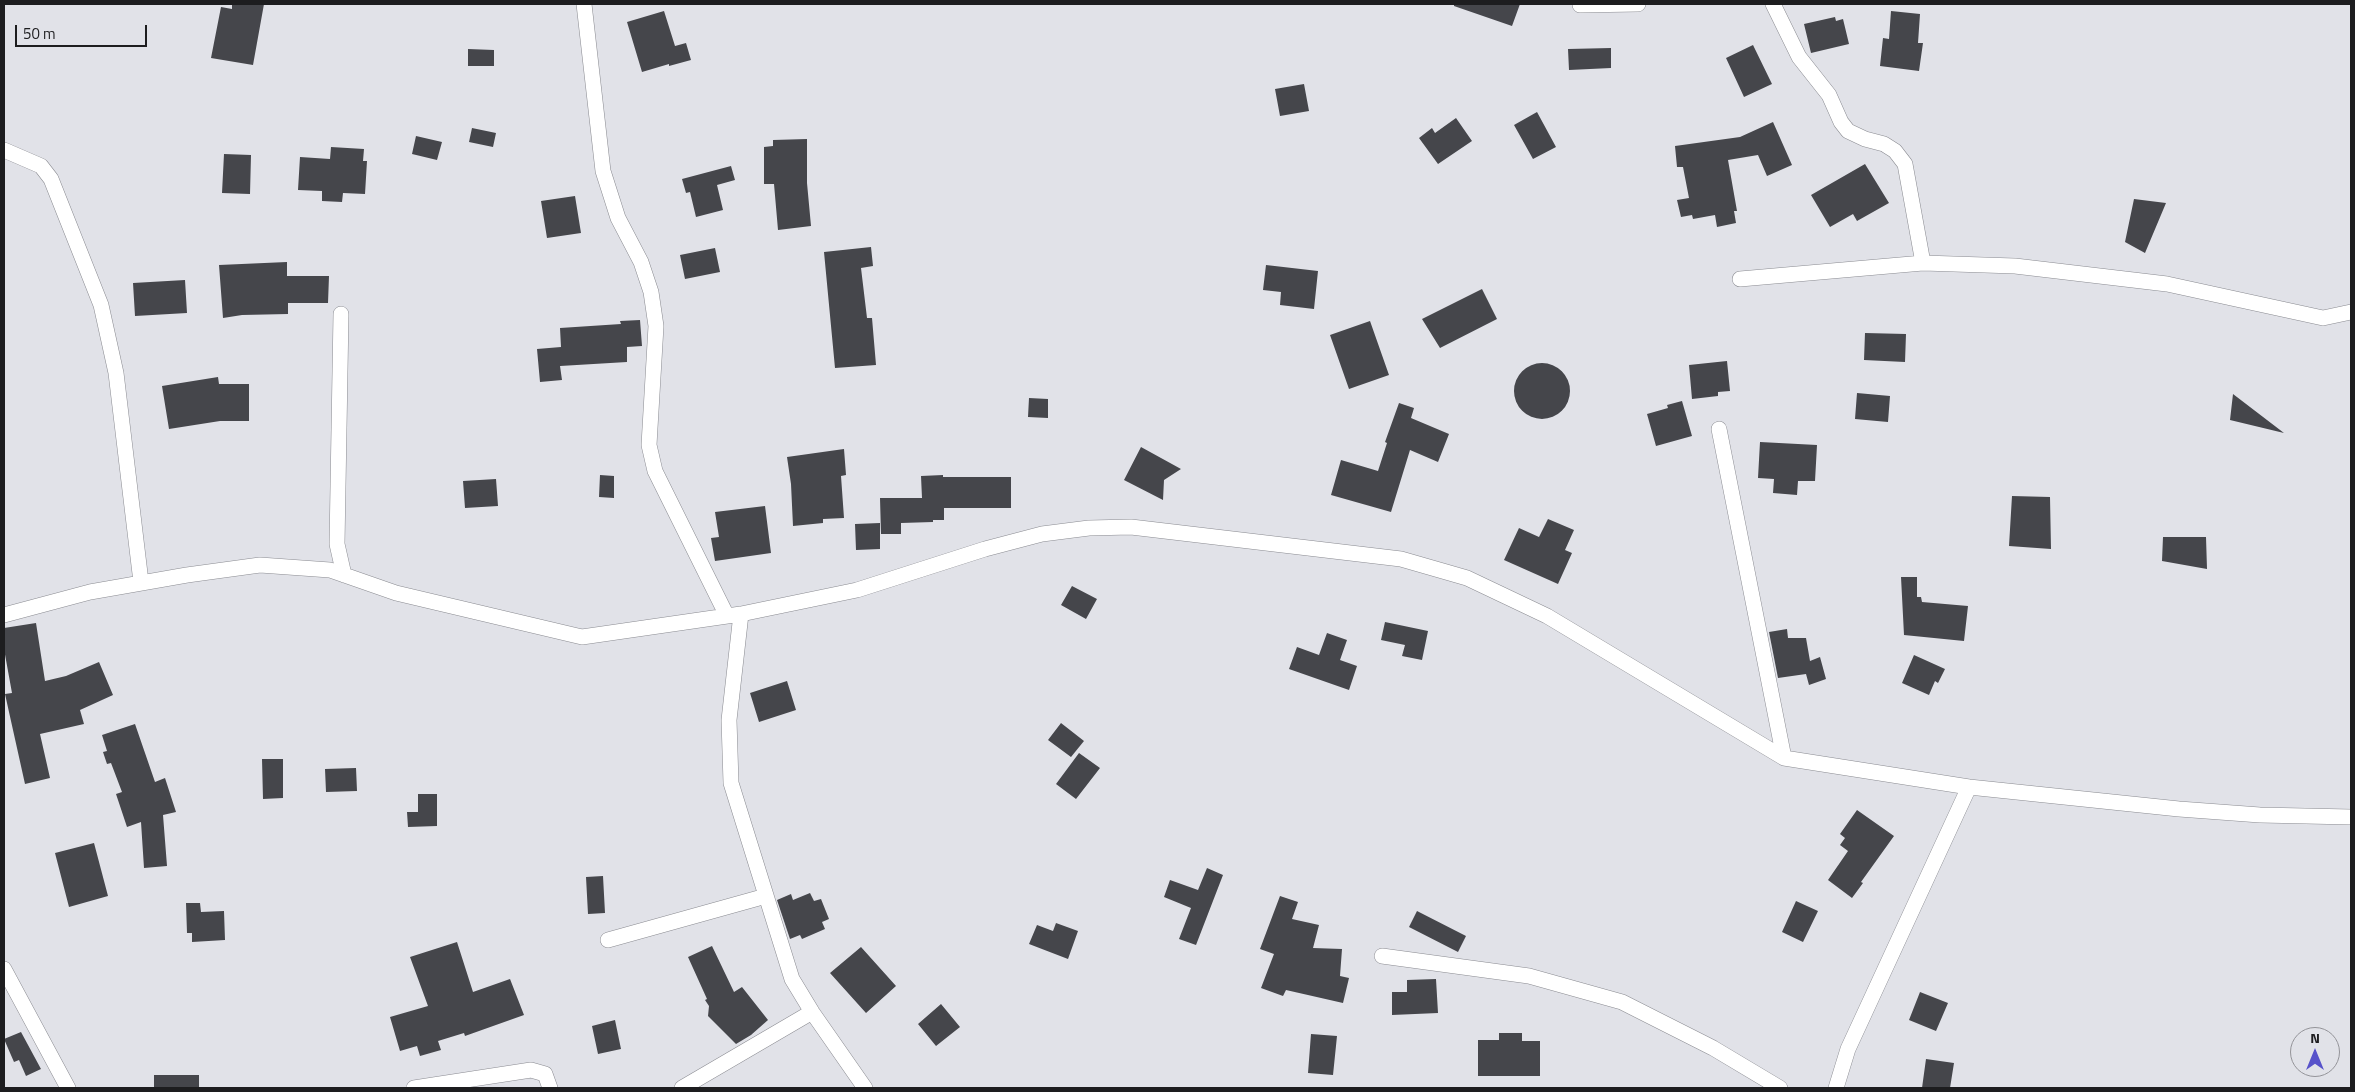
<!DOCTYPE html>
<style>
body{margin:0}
#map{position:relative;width:2355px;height:1092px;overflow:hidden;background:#e1e2e8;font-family:"Titillium Web",sans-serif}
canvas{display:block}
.frame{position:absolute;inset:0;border:5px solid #1d1d1f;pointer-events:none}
.north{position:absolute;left:2290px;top:1027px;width:50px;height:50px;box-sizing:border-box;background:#e1e2e8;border:1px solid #939398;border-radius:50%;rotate:0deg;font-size:14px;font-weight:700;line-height:20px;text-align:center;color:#1d1d1f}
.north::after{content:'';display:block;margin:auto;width:18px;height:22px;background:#5752ca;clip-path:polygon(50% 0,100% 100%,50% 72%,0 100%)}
.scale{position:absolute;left:15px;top:25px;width:132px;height:22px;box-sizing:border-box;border:2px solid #1d1d1f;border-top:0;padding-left:6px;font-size:15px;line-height:18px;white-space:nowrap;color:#1d1d1f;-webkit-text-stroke:4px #e1e2e8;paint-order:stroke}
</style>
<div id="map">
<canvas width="2355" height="1092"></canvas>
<div class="frame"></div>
<div class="north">N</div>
<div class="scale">50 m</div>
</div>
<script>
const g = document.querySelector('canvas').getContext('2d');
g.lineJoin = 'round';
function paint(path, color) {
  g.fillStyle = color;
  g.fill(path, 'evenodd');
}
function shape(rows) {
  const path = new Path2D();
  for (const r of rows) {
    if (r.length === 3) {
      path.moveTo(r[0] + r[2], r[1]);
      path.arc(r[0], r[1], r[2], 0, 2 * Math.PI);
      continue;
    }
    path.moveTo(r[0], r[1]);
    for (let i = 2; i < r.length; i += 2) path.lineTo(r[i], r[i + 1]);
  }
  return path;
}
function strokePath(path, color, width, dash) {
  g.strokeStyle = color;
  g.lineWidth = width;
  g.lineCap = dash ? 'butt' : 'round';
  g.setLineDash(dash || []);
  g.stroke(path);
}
paint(shape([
 [232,4,264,4,253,65,211,58,221,7,232,9],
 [1454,4,1520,4,1512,26,1454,6],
 [664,11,675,46,686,43,691,60,669,66,669,64,642,72,627,22],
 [1891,11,1920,14,1918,43,1923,43,1919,71,1880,66,1883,38,1889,39],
 [1835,17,1836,21,1843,19,1849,44,1811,53,1804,24],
 [1753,45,1772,84,1744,97,1726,58],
 [1611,48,1611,68,1569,70,1568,49],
 [468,49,494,50,494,66,468,66],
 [1304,84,1309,111,1280,116,1275,89],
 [1537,112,1556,147,1533,159,1514,125],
 [1456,118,1472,141,1438,164,1419,138,1432,128,1435,133],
 [1773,122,1792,165,1767,176,1758,155,1728,160,1737,211,1734,211,1736,223,1717,227,1715,215,1693,219,1692,215,1681,217,1677,200,1689,198,1683,167,1677,167,1675,146,1740,137],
 [472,128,496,133,493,147,469,142],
 [416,136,442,142,437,160,412,154],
 [807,139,807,183,811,226,778,230,774,184,764,184,764,147,773,146,773,140],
 [331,147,364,149,363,161,367,161,365,194,343,193,342,202,322,201,322,191,298,190,300,157,330,159],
 [224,154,251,155,250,194,222,193],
 [1865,164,1889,203,1857,221,1853,214,1830,227,1811,195],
 [731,166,735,180,717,185,723,210,696,217,690,192,686,193,682,179],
 [575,196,581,233,547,238,541,201],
 [2134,199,2166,203,2145,253,2125,242],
 [871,247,873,266,861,268,867,318,872,318,876,365,835,368,824,252],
 [715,248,720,272,685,279,680,255],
 [287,262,287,276,329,276,328,303,288,303,288,314,242,315,223,318,219,265],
 [1266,265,1318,271,1314,309,1280,305,1281,292,1263,290],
 [185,280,187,313,135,316,133,283],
 [1482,289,1497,319,1440,348,1422,319],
 [640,320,642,346,627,347,627,362,560,366,562,380,540,382,537,349,561,347,560,328,621,324,620,321],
 [1370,321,1389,375,1349,389,1330,335],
 [1865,333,1906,334,1905,362,1864,360],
 [1727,361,1730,391,1718,392,1718,396,1692,399,1689,365],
 [1542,391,28],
 [218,377,219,384,249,384,249,421,220,421,169,429,162,386],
 [1857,393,1890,396,1888,422,1855,419],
 [2233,394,2284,433,2230,420],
 [1029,398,1048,399,1048,418,1028,417],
 [1682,401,1692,436,1656,446,1647,414,1668,408,1667,405],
 [1399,403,1414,408,1411,418,1449,434,1438,462,1410,450,1391,512,1331,495,1341,460,1378,471,1387,443,1385,442],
 [1760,442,1817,445,1815,481,1798,481,1797,495,1773,493,1774,479,1758,478],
 [1141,447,1181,469,1164,480,1163,500,1124,480],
 [844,449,846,475,841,476,844,518,823,519,823,523,793,526,791,484,787,457],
 [600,475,614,476,614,498,599,497],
 [943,475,943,477,1011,477,1011,508,944,508,944,520,933,520,933,522,901,523,901,534,881,534,880,498,922,498,921,476],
 [496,479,498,506,465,508,463,481],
 [2012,496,2050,497,2051,549,2009,546],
 [765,506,771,553,715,561,711,538,719,537,715,512],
 [1548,519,1574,530,1565,550,1572,553,1558,584,1504,560,1519,528,1539,537],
 [880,523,880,549,856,550,855,524],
 [2163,537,2206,537,2207,569,2162,561],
 [1901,577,1917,577,1917,597,1921,597,1922,602,1968,606,1964,641,1904,635],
 [1072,586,1097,599,1086,619,1061,605],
 [1385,622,1428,631,1422,660,1402,656,1405,645,1381,640],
 [36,623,45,681,66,676,99,662,113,695,80,710,84,724,40,734,50,778,25,784,5,694,12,693,4,649,4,628],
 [1787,629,1788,638,1806,638,1810,661,1820,657,1826,679,1809,685,1806,674,1778,678,1769,632],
 [1327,633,1347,640,1340,660,1357,666,1349,690,1289,669,1297,647,1319,655],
 [1914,655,1945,669,1938,683,1935,681,1929,695,1902,683],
 [787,681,796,710,759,722,750,693],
 [1061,723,1084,741,1071,757,1048,740],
 [135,724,155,782,165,778,176,812,163,815,167,866,144,868,141,822,127,827,116,794,122,792,111,763,107,764,103,752,107,751,102,735],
 [1079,753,1100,768,1076,799,1056,784],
 [262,759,283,759,283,798,263,799],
 [356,768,357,791,326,792,325,769],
 [418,794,437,794,437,826,408,827,407,812,418,812],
 [1857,810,1894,836,1861,882,1863,883,1852,898,1828,880,1848,851,1840,845,1845,838,1840,834],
 [94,843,108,896,69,907,55,853],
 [1207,868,1223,875,1196,945,1179,939,1191,908,1164,897,1170,880,1198,890],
 [603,876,605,913,588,914,586,877],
 [810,893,814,901,821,899,829,919,822,922,825,929,802,939,800,935,790,939,777,900,791,894,793,900],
 [1280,896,1298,902,1292,919,1319,925,1313,948,1342,949,1340,976,1349,978,1343,1003,1286,990,1283,996,1261,988,1274,954,1260,949],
 [1796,901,1818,911,1803,942,1782,932],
 [186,903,200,903,201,912,224,911,225,940,192,942,192,933,187,933],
 [1417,911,1466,936,1458,952,1409,927],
 [1056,923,1078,931,1068,959,1029,944,1037,925,1053,931],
 [457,942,473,992,510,979,524,1015,465,1036,464,1033,438,1041,441,1050,420,1056,417,1046,400,1051,390,1017,428,1006,410,957],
 [712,946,734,992,742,987,768,1020,751,1035,736,1044,708,1016,709,1006,705,1000,707,999,688,957],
 [861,947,896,986,866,1013,830,973],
 [1436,979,1438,1013,1392,1015,1392,992,1407,992,1407,980],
 [1920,992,1948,1003,1936,1031,1909,1020],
 [941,1004,960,1027,936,1046,918,1024],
 [615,1020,621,1049,598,1054,592,1026],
 [21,1032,41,1069,26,1076,19,1060,14,1062,4,1039],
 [1499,1033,1522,1033,1522,1041,1540,1041,1540,1076,1478,1076,1478,1040,1499,1040],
 [1311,1034,1337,1036,1333,1075,1308,1073],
 [1926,1059,1954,1063,1950,1088,1922,1088],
 [154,1075,199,1075,199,1088,154,1088]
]), '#45464b');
const minor = shape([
 [584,4,603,171,618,218,641,262,651,292,656,326,649,445,655,471,727,616],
 [1773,4,1799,57,1829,95,1841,122,1848,131,1865,139,1884,144,1895,151,1905,164,1923,263],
 [1580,5,1638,4],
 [4,150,41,166,51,179,101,305,116,373,141,582],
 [1740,279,1923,263,2015,266,2167,284,2323,318,2351,312],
 [341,314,337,544,344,575],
 [1719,429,1784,758],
 [741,614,729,720,731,783,792,979,812,1012,865,1088],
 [4,615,90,592,187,575,260,565,330,570,396,593,582,637,741,614,857,590,985,549,1042,534,1089,528,1131,527,1401,559,1467,578,1547,616,1784,758,1969,787,2179,809,2260,815,2351,817],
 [608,940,766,896],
 [1382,956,1529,976,1622,1002,1713,1048,1780,1088],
 [4,969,68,1088],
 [414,1088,531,1070,545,1074,550,1088],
 [682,1088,812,1012],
 [1836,1088,1848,1049,1969,787]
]);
strokePath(minor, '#8a8b91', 16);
strokePath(minor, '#fff', 15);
</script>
